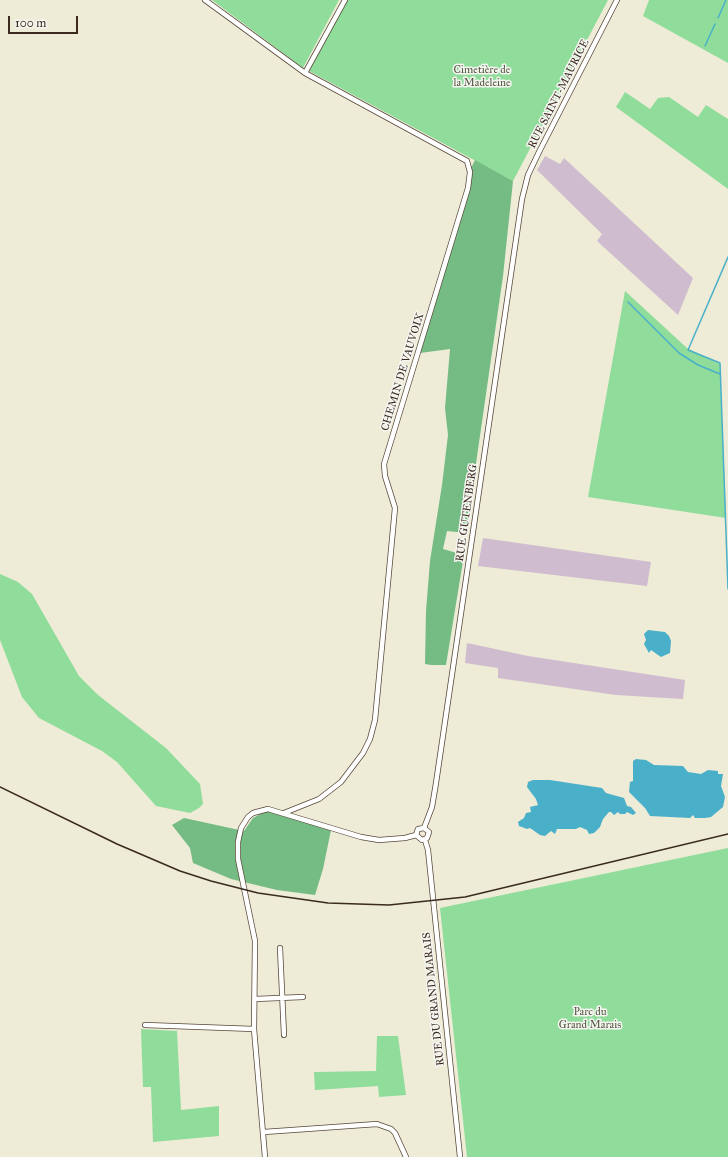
<!DOCTYPE html>
<meta charset="utf-8">
<style>
body{margin:0}
#map{position:relative;width:728px;height:1157px;overflow:hidden;background:#eeebd7;font-family:"IM FELL Great Primer",serif}
canvas{display:block}
.scale{position:absolute;left:8px;top:16px;width:70px;height:18px;box-sizing:border-box;border:2px solid #3b2a1e;border-top:0;padding-left:5px;font-size:12px;line-height:14px;white-space:nowrap;color:#3b2a1e;-webkit-text-stroke:3px #f6f6f2;paint-order:stroke}
</style>
<div id="map">
<canvas width="728" height="1157"></canvas>
<div class="scale">100 m</div>
</div>
<script>
const g = document.querySelector('canvas').getContext('2d');
g.lineJoin = 'round';
function paint(path, color) {
  g.fillStyle = color;
  g.fill(path, 'evenodd');
}
function shape(rows) {
  const path = new Path2D();
  for (const r of rows) {
    path.moveTo(r[0], r[1]);
    for (let i = 2; i < r.length; i += 2) path.lineTo(r[i], r[i + 1]);
  }
  return path;
}
function strokePath(path, color, width, dash) {
  g.strokeStyle = color;
  g.lineWidth = width;
  g.lineCap = dash ? 'butt' : 'round';
  g.setLineDash(dash || []);
  g.stroke(path);
}
function drawText(font, color, halo, rows, align = 'center') {
  g.font = font + ' "IM FELL Great Primer",serif';
  g.lineWidth = 3;
  g.setLineDash([]);
  g.textBaseline = 'middle';
  g.strokeStyle = halo;
  g.fillStyle = color;
  for (const [text, x, y, turn = 0] of rows) {
    g.save();
    g.translate(x, y);
    g.rotate((+turn || 0) * Math.PI / 180);
    g.textAlign = isNaN(turn) ? turn : align;
    if (halo) g.strokeText(text, 0, 0);
    g.fillText(text, 0, 0);
    g.restore();
  }
}
paint(shape([
 [545,156,560,164,564,158,693,278,678,315,597,241,602,234,537,170],
 [483,538,651,562,647,586,478,566],
 [467,643,528,656,685,680,683,699,616,695,498,678,498,668,465,663]
]), '#cfbdcf');
paint(shape([
 [212,0,339,0,303,68],
 [346,0,608,0,513,181,309,71],
 [649,0,728,0,728,63,643,16],
 [625,92,650,109,658,98,669,97,698,117,706,105,728,119,728,189,616,107],
 [625,291,687,348,720,364,726,518,588,497],
 [0,574,18,582,32,594,79,676,98,695,166,748,200,784,203,804,199,808,190,813,156,806,117,762,102,751,39,718,22,697,0,640],
 [728,848,728,1157,467,1157,440,908],
 [141,1029,177,1031,181,1110,219,1106,219,1136,153,1142,151,1087,143,1087],
 [377,1036,398,1036,406,1095,379,1097,378,1086,315,1090,314,1072,376,1071]
]), '#90dd9b');
paint(shape([
 [475,160,513,181,503,276,466,533,447,531,443,549,464,555,446,665,431,665,425,664,426,611,430,561,442,485,448,435,445,408,450,349,420,353,469,191,471,168],
 [266,811,279,813,331,830,323,869,315,895,277,890,231,879,193,863,190,848,172,825,184,818,244,831,253,818]
]), '#74bc83');
paint(shape([
 [648,630,665,632,669,636,671,641,670,653,661,657,651,650,649,653,644,644,646,640,644,634],
 [636,759,646,760,654,765,683,766,688,772,701,774,708,770,718,771,718,774,723,774,721,786,725,797,723,807,711,817,705,818,695,818,693,815,690,818,650,816,645,808,629,792,630,782,633,781,633,761],
 [533,780,550,780,602,788,606,793,624,798,627,806,631,807,636,813,633,815,627,812,625,814,620,814,618,812,614,815,611,812,609,812,603,819,600,827,594,833,589,834,587,830,580,827,576,829,557,829,555,834,551,831,545,836,540,835,530,828,527,829,519,826,518,822,524,818,526,813,531,812,530,807,538,805,536,799,527,787,528,782]
]), '#4ab0c9');
strokePath(shape([
 [718,18,726,0],
 [705,46,715,24],
 [728,257,688,350,720,363,728,589],
 [628,302,679,353,698,365,720,374]
]), '#4ab0c9', 1.5);
const minor = shape([
 [205,0,305,73,467,161,470,172,468,188,384,464,385,476,395,508,375,720,370,739,363,753,341,782,319,799,284,813],
 [305,73,345,0],
 [424,828,432,807,436,783,522,199,528,175,540,150,617,0],
 [416,835,422,840,427,838,429,832,424,828],
 [416,835,418,829,424,828],
 [425,840,428,850,460,1157],
 [280,948,284,1035],
 [255,999,303,997],
 [145,1025,254,1029],
 [264,1132,377,1124,391,1129,395,1133,406,1157],
 [265,1157,254,1029,255,941,238,859,238,842,241,828,248,817,253,813,268,809,361,837,379,840,405,838,416,835]
]);
strokePath(minor, '#56473a', 6);
strokePath(minor, '#fff', 4.5);
strokePath(shape([
 [0,787,117,844,180,871,211,881,258,893,328,903,389,905,465,897,728,834]
]), '#3b2a1e', 1.5);
drawText('11px', '#50573d', '#f6f6f2', [
 ["Cimetière de",482,70],
 ["la Madeleine",482,83],
 ["Parc du",590,1012],
 ["Grand Marais",590,1025]
]);
drawText('11px', '#3b2a1e', '#f6f6f2', [
 ["RUE SAINT-MAURICE",559,94,-63],
 ["CHEMIN DE VAUVOIX",403,372,-73],
 ["RUE GUTENBERG",467,513,-82],
 ["RUE DU GRAND MARAIS",434,999,-96]
]);
</script>
